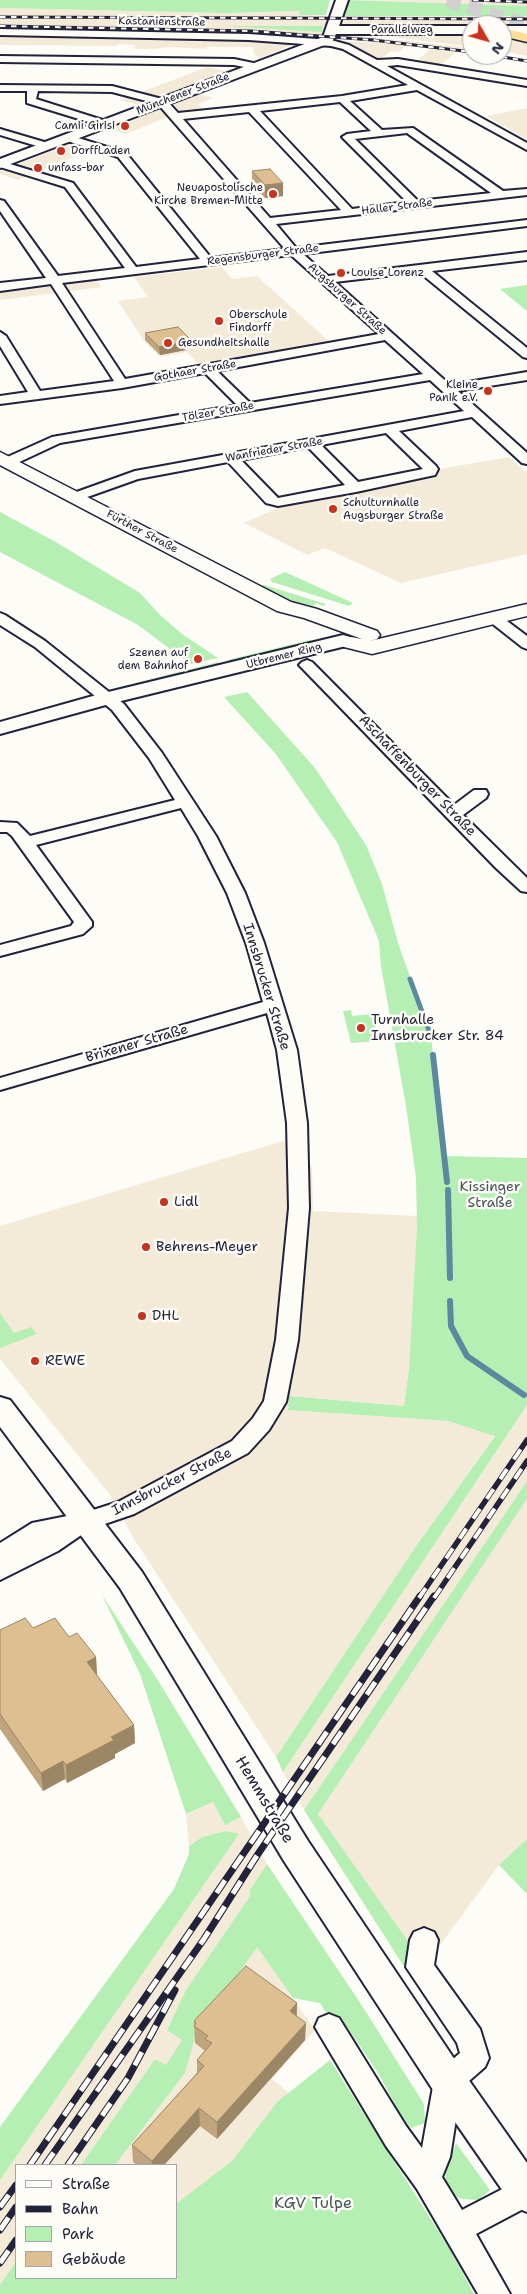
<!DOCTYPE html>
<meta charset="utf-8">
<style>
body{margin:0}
#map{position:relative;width:527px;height:2294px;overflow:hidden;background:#fdfcf7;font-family:"Shantell Sans",sans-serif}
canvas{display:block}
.legend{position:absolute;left:15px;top:2164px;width:162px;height:115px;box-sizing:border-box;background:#fdfcf7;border:1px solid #a5a5ac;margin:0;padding:6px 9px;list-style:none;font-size:15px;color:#22223b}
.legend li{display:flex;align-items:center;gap:10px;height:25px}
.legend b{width:25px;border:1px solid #a5a5ac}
.north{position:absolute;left:462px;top:15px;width:50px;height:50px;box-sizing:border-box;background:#fdfcf7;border:1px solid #a5a5ac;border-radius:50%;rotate:128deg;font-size:14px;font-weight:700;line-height:20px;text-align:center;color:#22223b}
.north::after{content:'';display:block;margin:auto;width:18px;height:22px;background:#c8321e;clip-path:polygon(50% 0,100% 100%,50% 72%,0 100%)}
</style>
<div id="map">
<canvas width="527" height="2294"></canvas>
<ul class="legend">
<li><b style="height:6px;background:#fdfcf7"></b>Straße</li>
<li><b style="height:6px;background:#22223b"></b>Bahn</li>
<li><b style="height:14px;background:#b5efb3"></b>Park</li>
<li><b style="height:14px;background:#debf91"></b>Gebäude</li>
</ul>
<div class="north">N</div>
</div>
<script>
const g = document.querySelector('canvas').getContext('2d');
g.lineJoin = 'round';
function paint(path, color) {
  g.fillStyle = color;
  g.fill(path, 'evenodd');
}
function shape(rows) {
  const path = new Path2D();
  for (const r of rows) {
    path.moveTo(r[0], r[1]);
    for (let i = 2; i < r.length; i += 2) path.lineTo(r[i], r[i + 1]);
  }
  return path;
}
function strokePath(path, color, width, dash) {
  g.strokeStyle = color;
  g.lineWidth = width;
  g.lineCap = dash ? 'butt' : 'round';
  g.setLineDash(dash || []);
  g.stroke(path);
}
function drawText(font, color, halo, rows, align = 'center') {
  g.font = font + ' "Shantell Sans",sans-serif';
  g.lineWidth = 5;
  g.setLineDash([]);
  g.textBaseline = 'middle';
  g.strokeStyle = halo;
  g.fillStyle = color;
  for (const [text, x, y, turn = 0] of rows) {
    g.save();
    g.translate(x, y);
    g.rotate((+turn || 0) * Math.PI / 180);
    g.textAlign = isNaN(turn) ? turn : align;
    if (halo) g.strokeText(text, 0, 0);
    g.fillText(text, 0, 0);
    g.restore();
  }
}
paint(shape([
 [363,0,527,0,527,6,413,2],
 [0,8,226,13,299,11,300,15,343,16,527,16,527,27,502,27,502,25,324,26,322,32,455,46,472,48,472,54,338,38,292,35,0,28],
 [0,34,216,37,295,43,260,58,254,54,253,47,207,47,206,49,170,47,152,49,134,49,135,45,118,44,117,46,0,45],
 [394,34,472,34,472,47,394,37],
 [502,36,527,42,527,56,502,51],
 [341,41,380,43,405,46,399,52,391,51,382,58,374,58],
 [430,49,455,53,440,65,416,62],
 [207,67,225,71,139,105,121,100],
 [200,94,213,98,198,104,204,111,175,114,125,134,110,129],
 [527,108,527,139,486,116],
 [78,141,98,147,18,180,0,174,0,171],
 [222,267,232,279,257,276,331,343,200,365,187,352,160,357,144,341,118,301,148,297,134,277],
 [92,276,102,287,0,300,0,287],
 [509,457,527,473,527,554,401,583,325,548,307,555,244,523,284,505,436,477,440,469],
 [286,1140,312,1168,313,1211,417,1216,417,1225,409,1369,404,1406,290,1396,288,1410,448,1421,495,1435,414,1549,276,1757,134,1539,110,1495,0,1359,0,1226],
 [527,1405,527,1481,304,1810,283,1772],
 [527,1499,527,1839,499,1865,417,1976,318,1814],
 [213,1802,225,1824,241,1817,267,1864,250,1890,250,1896,186,1990,167,2030,183,2040,166,2065,155,2059,81,2165,16,2165,16,2278,0,2294,0,2180,239,1834,225,1831,202,1837,189,1846,186,1814],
 [257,1946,315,2030,272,2079,289,2093,277,2102,176,2235,176,2165,115,2165,185,2073,195,2038]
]), '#f4ead8');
paint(shape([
 [0,0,330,0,326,15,300,15,299,11,226,13,0,8],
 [349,0,527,6,527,16,343,16],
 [225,26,323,26,322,32],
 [0,28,196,31,314,36,309,38,249,34,0,30],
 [527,285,527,311,500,289],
 [0,512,54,541,140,593,159,614,182,634,218,658,190,664,138,625,0,552],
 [285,572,353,603,349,606,272,582,270,579],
 [264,585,326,604,323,606,316,603,313,606,290,601,261,586],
 [310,640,313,641,312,643,229,662,227,660],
 [218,662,221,665,126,690,112,689],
 [247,692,315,768,366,845,382,884,398,943,431,1036,444,1156,527,1158,527,1405,283,1772,276,1757,414,1549,495,1436,448,1421,288,1410,289,1396,404,1406,409,1369,417,1225,416,1177,406,1106,381,966,379,941,337,842,275,753,224,697],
 [351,1010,352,1016,372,1014,379,1041,351,1043,343,1011],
 [0,1313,14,1333,31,1327,37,1334,0,1348],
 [527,1481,527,1499,318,1814,412,1947,412,1969,403,1965,304,1810],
 [102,1595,159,1682,241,1817,225,1825,213,1802,186,1814,140,1674],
 [225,1831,239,1834,0,2180,0,2127,174,1889,189,1854,189,1846,202,1837],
 [527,1839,527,1894,499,1865],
 [267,1864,359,2001,424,2104,425,2123,411,2128,403,2119,378,2073,341,2018,334,2025,320,2003,293,1998,257,1947,195,2038,185,2073,115,2165,81,2165,155,2059,166,2065,182,2040,167,2030,186,1990,250,1896,250,1890],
 [330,2060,449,2248,474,2294,0,2294,0,2285,16,2262,16,2278,176,2278,176,2204,232,2161,277,2102],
 [456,2143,490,2190,478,2200,463,2199,455,2196,447,2186,445,2171]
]), '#b5efb3');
strokePath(shape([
 [410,979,431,1036]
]), '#5c89a0', 5);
strokePath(shape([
 [433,1055,447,1182],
 [448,1190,450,1278],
 [450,1301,451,1326,467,1356,524,1395]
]), '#5c89a0', 6);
strokePath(shape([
 [447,0,527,25]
]), '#d1d0d1', 14, [14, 8]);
const minor = shape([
 [0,29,249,34,331,40,349,45,377,60,398,59,527,80,527,86,398,65,387,66,527,143,527,150,417,90,350,101,382,130,413,128,503,191,527,189,527,195,276,224,296,248,527,220,527,226,303,254,328,276,527,252,527,260,432,271,527,348,527,358,523,357,419,272,335,282,450,385,527,372,527,380,458,391,527,453,527,464,522,463,472,417,399,431,436,466,438,469,435,475,356,492,278,506,266,503,228,462,138,479,76,501,69,497,71,494,135,471,464,411,430,380,60,443,13,465,3,465,1,462,3,459,52,437,237,405,205,373,122,388,0,404,0,396,28,392,0,346,0,332,6,336,40,391,114,381,51,284,0,291,0,283,46,278,0,211,0,200,4,201,58,276,125,268,65,187,0,167,0,161,73,183,136,267,200,259,118,157,64,140,64,136,72,136,126,153,211,258,285,249,158,104,112,92,38,91,36,99,109,122,110,124,105,127,27,103,27,91,0,91,0,85,112,86,166,100,178,113,342,96,408,85,343,49,331,46,249,40,0,35,0,29],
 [340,102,371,131,347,134,342,137,407,202,352,209,260,111,340,102],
 [249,112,341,210,270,218,183,119,249,112],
 [407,133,491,193,418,201,355,139,407,133],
 [291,255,379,334,125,379,62,283,291,255],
 [385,340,423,374,250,403,217,371,385,340],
 [386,433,423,469,358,482,321,445,386,433],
 [308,447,345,485,278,498,241,460,308,447],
 [0,56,234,59,258,64,259,66,254,69,234,65,0,62,0,56],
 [0,129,51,144,52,146,47,149,0,135,0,129],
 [0,613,5,615,45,641,124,704,162,753,216,836,245,893,264,943,297,1050,307,1123,309,1208,298,1340,286,1402,269,1430,248,1453,134,1514,90,1529,58,1551,0,1580,0,1543,32,1523,87,1512,118,1502,232,1441,253,1418,264,1401,276,1340,289,1208,287,1123,277,1050,267,1013,0,1090,0,1078,263,1002,246,943,227,893,198,836,181,808,36,845,92,922,92,926,83,934,0,956,0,945,71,926,74,922,12,836,7,832,0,832,0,822,17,823,30,836,175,800,149,758,112,710,35,647,0,625,0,613],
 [494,613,499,615,527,636,527,649,522,647,489,621,486,618,489,615,494,613],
 [307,660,312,662,454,805,474,790,486,790,488,794,486,798,463,815,527,878,527,892,521,891,496,868,302,668,299,665,302,662,307,660],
 [424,1928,434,1932,438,1940,434,1965,480,2029,489,2058,485,2067,461,2088,450,2157,442,2177,462,2210,516,2182,527,2178,527,2207,476,2234,510,2294,478,2294,417,2189,386,2146,315,2027,319,2018,329,2014,339,2018,406,2126,422,2148,434,2081,438,2072,460,2053,457,2043,406,1967,410,1940,414,1932,424,1928]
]);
const tertiary = shape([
 [336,0,348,0,339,26,472,26,472,34,336,34,332,42,327,44,0,168,0,159,323,37,336,0],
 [502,26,527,26,527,34,502,34,502,26],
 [343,635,350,637,353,641,350,645,113,703,0,734,0,722,100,694,343,635],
 [0,1397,10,1400,142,1572,308,1841,461,2069,527,2163,527,2212,514,2207,435,2093,284,1861,120,1588,0,1427,0,1397]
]);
const secondary = shape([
 [0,452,291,602,317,609,377,631,380,635,377,639,370,641,527,604,527,616,372,654,344,647,340,643,344,639,351,637,362,639,304,618,277,611,0,465,0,452]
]);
const trunk = shape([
 [502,28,527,34,527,42,502,36,502,28]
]);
strokePath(minor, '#22223b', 4);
strokePath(tertiary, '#22223b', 4);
strokePath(secondary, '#22223b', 3);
strokePath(trunk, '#22223b', 3);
paint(minor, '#fdfcf7');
paint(tertiary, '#fdfcf7');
paint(secondary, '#fdfcf7');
paint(trunk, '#fdde96');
const railFar2 = shape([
 [473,0,527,2],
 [0,17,527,19],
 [0,26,251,31,373,40,472,52],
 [491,55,527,61]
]);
const railFar1 = shape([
 [419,1598,527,1440],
 [434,1598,527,1461]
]);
const rail = shape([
 [30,2165,420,1596],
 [45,2165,204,1939,258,1854,434,1596],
 [68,2165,128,2078,175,1990],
 [0,2207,16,2185],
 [0,2230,16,2207],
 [0,2263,16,2240]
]);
strokePath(railFar2, '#22223b', 3);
strokePath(railFar1, '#22223b', 5.5);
strokePath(rail, '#22223b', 7);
strokePath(railFar2, '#fdfcf7', 2, [5.5]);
strokePath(railFar1, '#fdfcf7', 4, [12]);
strokePath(rail, '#fdfcf7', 5, [15]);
paint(shape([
 [252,171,283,183,283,196,265,198,252,184],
 [145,333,190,339,190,346,186,347,186,350,160,355,145,340],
 [33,1628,69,1637,96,1657,97,1675,134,1725,135,1743,115,1754,115,1758,67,1783,65,1779,43,1791,0,1729,0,1630],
 [297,2003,297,2016,305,2040,217,2139,200,2126,164,2165,137,2165,133,2162,132,2145,197,2073,197,2060,205,2051,195,2043,194,2021]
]), '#bfa47d');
paint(shape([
 [283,183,283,196,265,198,265,185],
 [190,339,190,346,186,347,186,350,160,355,159,347],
 [96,1657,97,1675,87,1662],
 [134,1725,135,1743,115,1754,115,1758,67,1783,66,1765,111,1737],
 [63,1761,65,1779,43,1791,41,1773],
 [297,2003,296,2021,290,2011],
 [306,2023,305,2040,217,2139,217,2122],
 [199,2108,200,2126,164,2165,152,2165,152,2161]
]), '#9b8666');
const building = shape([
 [270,169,283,183,265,185,252,171,270,169],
 [178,327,190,339,183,340,186,342,159,347,145,333,178,327],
 [25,1618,33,1628,55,1618,69,1637,77,1633,96,1657,87,1662,134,1725,111,1737,114,1740,66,1765,63,1761,41,1773,0,1714,0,1630,25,1618],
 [246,1966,297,2003,290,2011,306,2023,217,2122,199,2108,152,2161,132,2145,204,2066,197,2060,212,2043,205,2039,208,2036,194,2026,196,2023,194,2021,246,1966]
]);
paint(building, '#debf91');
strokePath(building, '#9b8666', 1);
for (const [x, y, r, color] of [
 [125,126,5,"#c8321e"],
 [61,151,5,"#c8321e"],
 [38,168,5,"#c8321e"],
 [273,194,5,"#c8321e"],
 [341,273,5,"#c8321e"],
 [219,321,5,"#c8321e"],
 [168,343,5,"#c8321e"],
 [488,391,5,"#c8321e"],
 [333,509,5,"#c8321e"],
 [198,659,5,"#c8321e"],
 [361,1028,5,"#c8321e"],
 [164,1202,5,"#c8321e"],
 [146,1247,5,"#c8321e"],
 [142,1316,5,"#c8321e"],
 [35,1361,5,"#c8321e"]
]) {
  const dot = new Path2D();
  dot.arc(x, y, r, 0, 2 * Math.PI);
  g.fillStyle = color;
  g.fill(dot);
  strokePath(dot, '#fdfcf7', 2);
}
drawText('11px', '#22223b', '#fdfcf7', [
 ["Kastanienstraße",162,22,1],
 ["Parallelweg",402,30],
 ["Münchener Straße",183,94,-21],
 ["Haller Straße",397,207,-7],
 ["Regensburger Straße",263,255,-7],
 ["Augsburger Straße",347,299,42],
 ["Gothaer Straße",195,371,-10],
 ["Tölzer Straße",218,412,-10],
 ["Wanfrieder Straße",274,450,-10],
 ["Fürther Straße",142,532,28],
 ["Utbremer Ring",284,656,-14]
]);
drawText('11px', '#22223b', '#fdfcf7', [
 ["Camii Girisi",115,126,"right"],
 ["DorffLaden",71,151],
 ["unfass-bar",48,168],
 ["Neuapostolische",263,188,"right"],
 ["Kirche Bremen-Mitte",263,201,"right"],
 ["Louise Lorenz",351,273],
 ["Oberschule",229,315],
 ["Findorff",229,328],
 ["Gesundheitshalle",178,343],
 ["Kleine",478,385,"right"],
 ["Panik e.V.",478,398,"right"],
 ["Schulturnhalle",343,503],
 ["Augsburger Straße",343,516],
 ["Szenen auf",188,653,"right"],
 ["dem Bahnhof",188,666,"right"]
], 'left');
drawText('14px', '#22223b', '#fdfcf7', [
 ["Aschaffenburger Straße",417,776,46],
 ["Innsbrucker Straße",266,987,73],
 ["Brixener Straße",137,1044,-16],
 ["Innsbrucker Straße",172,1482,-27]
]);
drawText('14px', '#22223b', '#fdfcf7', [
 ["Turnhalle",371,1020],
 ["Innsbrucker Str. 84",371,1036],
 ["Lidl",174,1202],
 ["Behrens-Meyer",156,1247],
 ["DHL",152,1316],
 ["REWE",45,1361]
], 'left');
drawText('14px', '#475559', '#fdfcf7', [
 ["Kissinger",490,1187],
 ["Straße",490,1203]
]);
drawText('16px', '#22223b', '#fdfcf7', [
 ["Hemmstraße",264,1800,59]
]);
drawText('16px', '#475559', '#fdfcf7', [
 ["KGV Tulpe",313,2204]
]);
</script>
